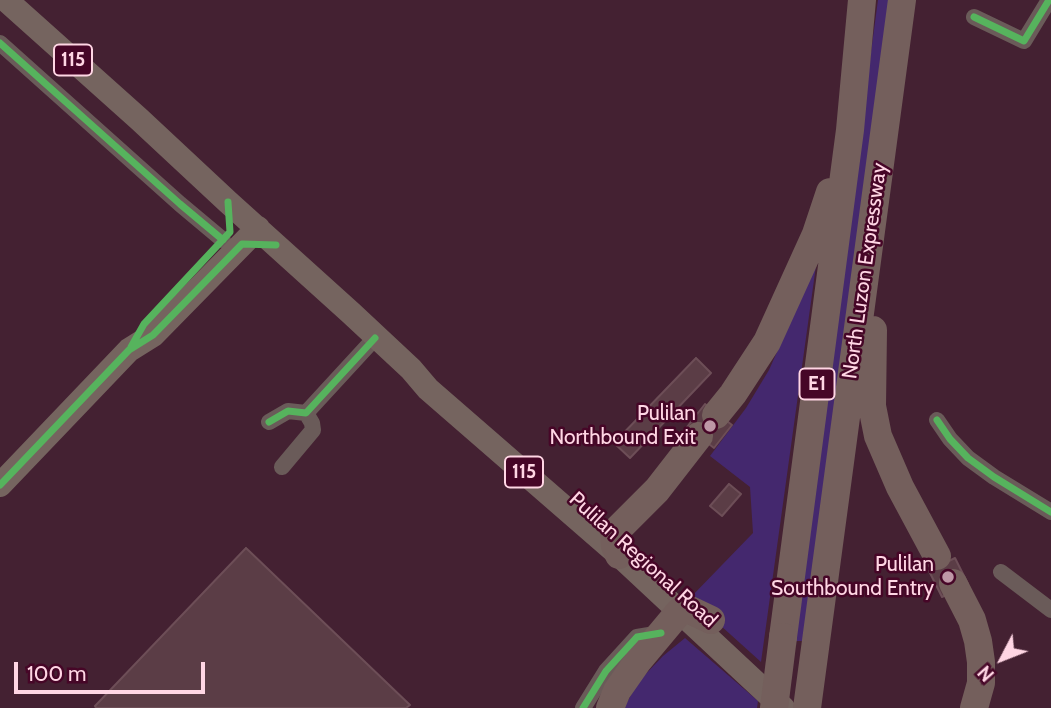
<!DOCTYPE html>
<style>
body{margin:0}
#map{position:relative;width:1051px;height:708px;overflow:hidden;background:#442132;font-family:Cabin,sans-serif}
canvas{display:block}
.north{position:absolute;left:967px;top:624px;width:70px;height:70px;-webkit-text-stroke:5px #460627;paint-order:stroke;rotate:228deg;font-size:19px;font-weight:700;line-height:28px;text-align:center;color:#ffd6e4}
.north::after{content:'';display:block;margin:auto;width:24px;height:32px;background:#ffd6e4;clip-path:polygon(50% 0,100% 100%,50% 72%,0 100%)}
.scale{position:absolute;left:14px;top:662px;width:191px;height:32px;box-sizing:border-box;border:4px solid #ffd6e4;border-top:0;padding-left:9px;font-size:21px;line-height:24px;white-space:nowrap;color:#ffd6e4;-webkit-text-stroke:5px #460627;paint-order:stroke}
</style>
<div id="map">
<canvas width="1051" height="708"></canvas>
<div class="north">N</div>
<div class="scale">100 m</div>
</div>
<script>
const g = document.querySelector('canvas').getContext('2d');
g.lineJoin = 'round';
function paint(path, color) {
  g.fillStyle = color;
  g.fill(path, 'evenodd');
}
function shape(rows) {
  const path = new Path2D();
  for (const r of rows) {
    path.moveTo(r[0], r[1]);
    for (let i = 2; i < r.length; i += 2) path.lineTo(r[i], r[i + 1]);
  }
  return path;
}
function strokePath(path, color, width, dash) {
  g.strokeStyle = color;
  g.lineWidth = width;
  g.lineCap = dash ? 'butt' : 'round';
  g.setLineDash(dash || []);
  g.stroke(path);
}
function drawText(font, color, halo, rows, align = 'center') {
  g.font = font + ' Cabin,sans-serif';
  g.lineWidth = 5;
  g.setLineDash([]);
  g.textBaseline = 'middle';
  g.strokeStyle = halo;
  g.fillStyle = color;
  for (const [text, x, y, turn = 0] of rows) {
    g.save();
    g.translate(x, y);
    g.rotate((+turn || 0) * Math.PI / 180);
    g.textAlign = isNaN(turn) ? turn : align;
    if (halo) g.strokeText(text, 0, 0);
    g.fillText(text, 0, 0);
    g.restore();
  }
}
paint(shape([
 [878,0,891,0,805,641,795,641,825,395],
 [819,244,761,662,690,598,753,533,750,487,710,456,746,408,769,370,796,309],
 [685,638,758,701,757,708,624,708,638,682,663,656]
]), '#44286e');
const building = shape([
 [696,358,711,373,630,458,614,443,696,358],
 [705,404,732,425,714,448,687,427,705,404],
 [729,484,741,494,722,516,710,506,729,484],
 [246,548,410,705,406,708,96,708,95,706,246,548],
 [955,558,968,584,942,597,929,571,955,558]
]);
paint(building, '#5b3d46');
strokePath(building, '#6d4e57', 2);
strokePath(shape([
 [974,17,1024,41,1049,0],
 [0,43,180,204,223,240],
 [937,420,950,439,968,458,994,477,1051,512],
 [269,422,288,411,306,413,375,338],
 [282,467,313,430,312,423,306,413],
 [1001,572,1051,610],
 [583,708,606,671,637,637,661,633]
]), '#6a5b59', 16);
strokePath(shape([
 [6,0,139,119,228,202,351,313,411,369,428,389,619,555,783,708],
 [0,485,129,350,153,335,258,228]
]), '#75645f', 24);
strokePath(shape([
 [873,330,872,406,878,436,900,487,937,556],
 [716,415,733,394,767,342,816,234,830,192],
 [619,555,615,546,614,533,657,490,699,436],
 [953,583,972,620,978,641,981,662,981,683,974,708],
 [783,637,850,130,862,0],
 [610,708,617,691,638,661,679,612,682,610,690,610,711,620],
 [807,708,902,0]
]), '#745f5c', 28);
strokePath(shape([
 [774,708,783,637]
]), '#745f5c', 28);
strokePath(shape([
 [974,17,1024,41,1049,0],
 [0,43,180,204,223,240],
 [131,347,144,324,230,232,228,202],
 [937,420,950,439,968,458,994,477,1051,512],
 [269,422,288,411,306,413,375,338],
 [0,485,129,350,153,335,242,244,276,245],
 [583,708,606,671,637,637,661,633]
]), '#56b35d', 7);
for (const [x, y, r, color] of [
 [710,426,7,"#be97a6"],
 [948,577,7,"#be97a6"]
]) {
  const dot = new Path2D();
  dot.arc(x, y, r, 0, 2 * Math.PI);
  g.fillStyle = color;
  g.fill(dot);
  strokePath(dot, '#460627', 2.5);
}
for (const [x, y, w] of [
 [73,60,38],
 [817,384,35],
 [524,472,38]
]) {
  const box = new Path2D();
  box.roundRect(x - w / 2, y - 15.5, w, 31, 5);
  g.fillStyle = '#460627';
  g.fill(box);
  strokePath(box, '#ffd6e4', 2);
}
drawText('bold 19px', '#ffd6e4', null, [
 ["115",73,60],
 ["E1",817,384],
 ["115",524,472]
]);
drawText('21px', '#ffd6e4', '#460627', [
 ["North Luzon Expressway",865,271,-82],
 ["Pulilan Regional Road",643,560,42]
]);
drawText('21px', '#ffd6e4', '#460627', [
 ["Pulilan",696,414],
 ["Northbound Exit",696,438],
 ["Pulilan",934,565],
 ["Southbound Entry",934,589]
], 'right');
</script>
